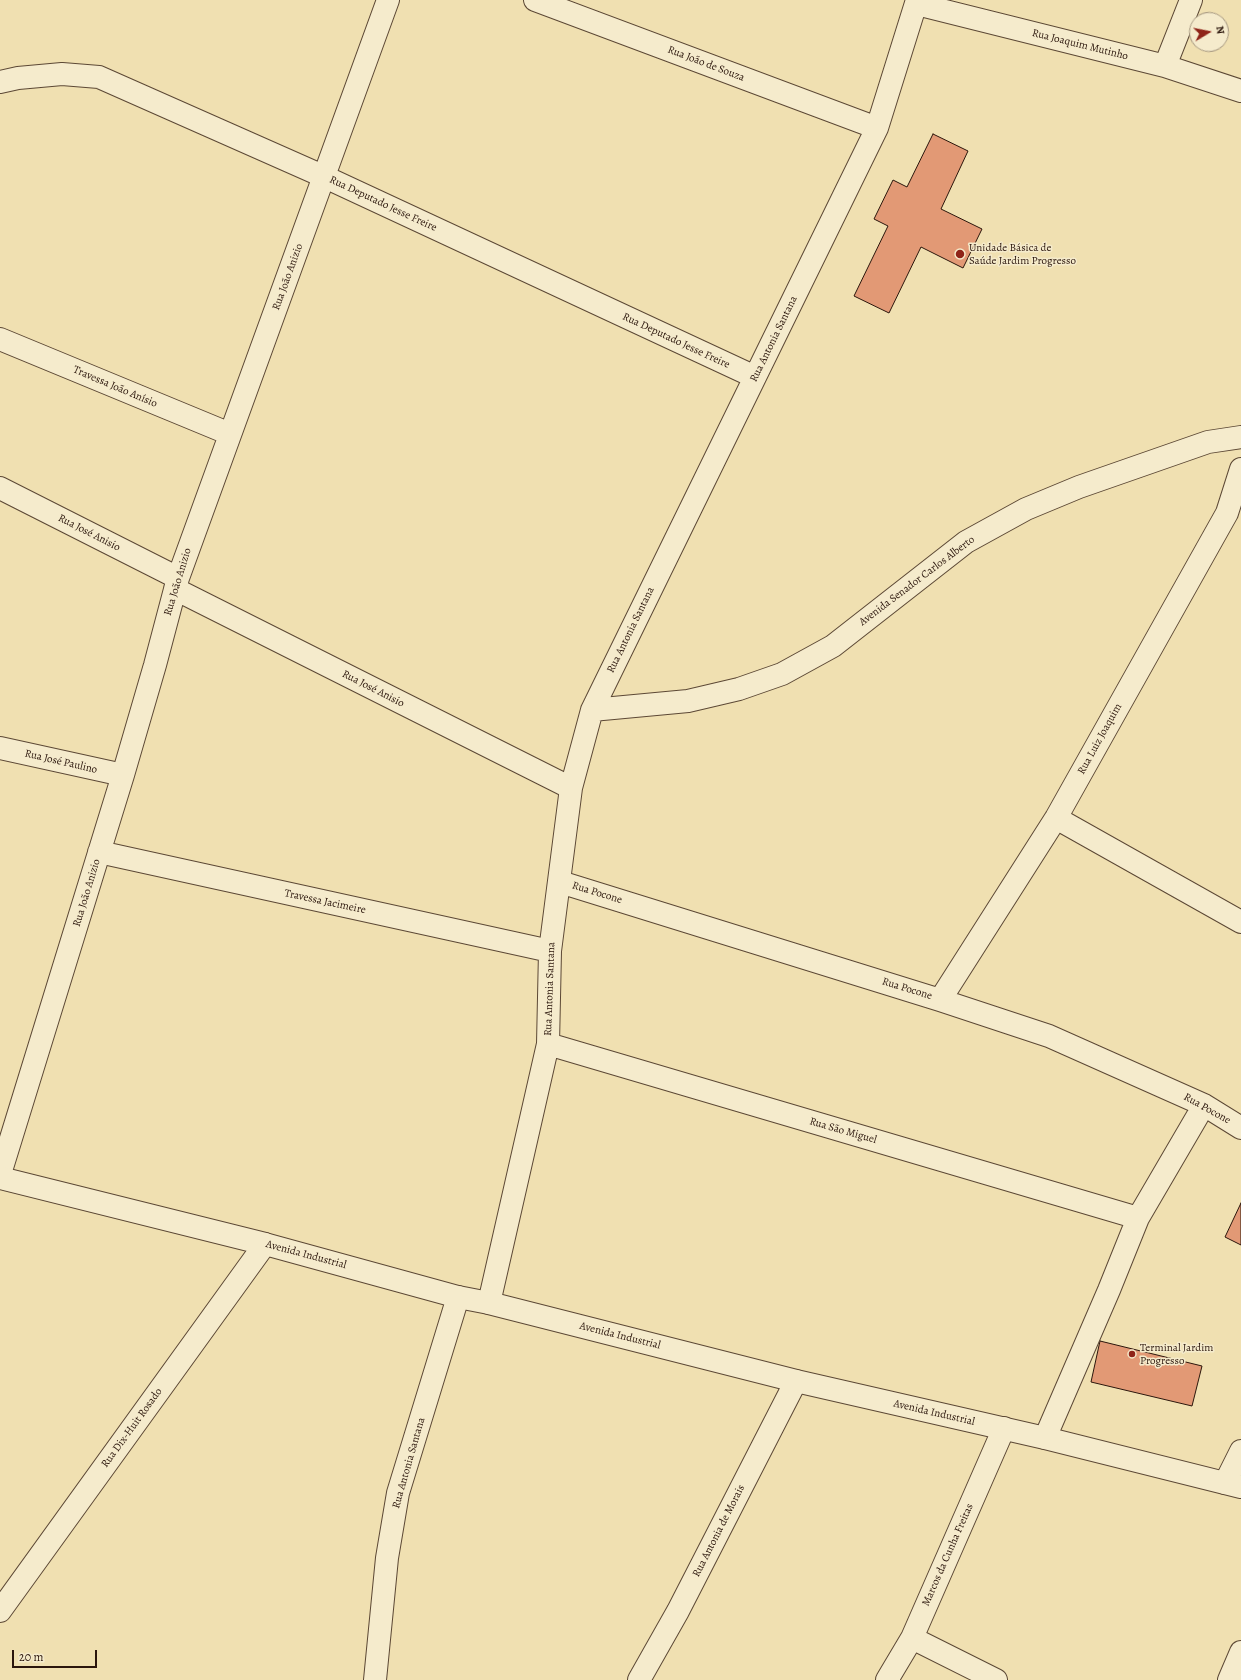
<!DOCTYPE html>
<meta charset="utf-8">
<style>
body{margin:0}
#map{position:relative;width:1241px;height:1680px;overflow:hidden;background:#f0e0b1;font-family:Alegreya,serif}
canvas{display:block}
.north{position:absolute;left:1189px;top:12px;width:40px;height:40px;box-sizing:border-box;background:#f5ebcc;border:1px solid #a4967f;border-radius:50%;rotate:80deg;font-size:11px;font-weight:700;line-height:16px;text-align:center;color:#2b160c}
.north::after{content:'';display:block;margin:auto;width:14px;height:18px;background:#8f2418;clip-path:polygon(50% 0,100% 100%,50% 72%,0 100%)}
.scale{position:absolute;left:12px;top:1650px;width:85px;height:18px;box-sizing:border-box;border:2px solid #2b160c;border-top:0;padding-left:5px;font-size:12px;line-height:14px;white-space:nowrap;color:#2b160c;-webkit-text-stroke:3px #f5ebcc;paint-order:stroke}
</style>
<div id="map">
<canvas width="1241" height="1680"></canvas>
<div class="north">N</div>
<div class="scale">20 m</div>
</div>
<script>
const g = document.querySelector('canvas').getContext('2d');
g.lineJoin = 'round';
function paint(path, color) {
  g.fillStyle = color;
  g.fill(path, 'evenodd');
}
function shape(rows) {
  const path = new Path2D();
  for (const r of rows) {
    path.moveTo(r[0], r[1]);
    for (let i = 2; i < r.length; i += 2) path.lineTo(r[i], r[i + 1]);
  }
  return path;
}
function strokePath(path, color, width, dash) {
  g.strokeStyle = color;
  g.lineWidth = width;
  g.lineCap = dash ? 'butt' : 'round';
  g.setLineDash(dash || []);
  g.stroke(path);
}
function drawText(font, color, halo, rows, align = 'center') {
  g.font = font + ' Alegreya,serif';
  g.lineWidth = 3;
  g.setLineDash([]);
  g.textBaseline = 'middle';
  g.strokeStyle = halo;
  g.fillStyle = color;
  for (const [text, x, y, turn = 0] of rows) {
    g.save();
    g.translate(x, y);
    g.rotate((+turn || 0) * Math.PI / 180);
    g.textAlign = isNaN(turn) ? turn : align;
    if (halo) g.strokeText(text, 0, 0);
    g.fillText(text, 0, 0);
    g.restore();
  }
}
const building = shape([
 [933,134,968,151,941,209,982,229,963,268,921,247,889,313,854,296,888,226,874,219,893,180,907,187,933,134],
 [1241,1203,1241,1245,1225,1237,1241,1203],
 [1100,1341,1202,1366,1192,1406,1091,1382,1100,1341]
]);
paint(building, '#e29975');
strokePath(building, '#2b160c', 1);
const minor = shape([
 [535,0,877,128],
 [917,4,1165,66,1241,91],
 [1165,66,1191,0],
 [0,82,18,78,62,74,99,77,325,177,755,377],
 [0,339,230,434],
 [0,488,178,578],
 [175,589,571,788],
 [592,710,688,701,739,689,782,674,833,646,966,542,1026,509,1079,487,1208,442,1241,437],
 [0,748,123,775],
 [1056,818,1241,922],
 [99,852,550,951],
 [560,882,940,1000,1049,1036,1204,1105,1241,1128],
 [940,1000,1056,818,1227,513,1241,469],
 [548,1044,1138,1218],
 [0,1174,123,775,155,665,178,578,388,0],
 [489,1303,548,1044,550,951,571,788,592,710,877,128,917,0],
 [1045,1438,1109,1290,1138,1218,1204,1105],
 [1225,1483,1241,1451],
 [0,1611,265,1244],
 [912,1638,996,1680],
 [375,1680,387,1558,398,1493,458,1297],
 [639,1680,678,1611,796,1381],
 [887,1680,912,1638,1004,1428],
 [1229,1680,1241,1652]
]);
const tertiary = shape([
 [0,1178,265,1244,458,1297,489,1303,796,1381,1045,1438,1241,1487]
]);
strokePath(minor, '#5c4835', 24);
strokePath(tertiary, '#5c4835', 24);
strokePath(minor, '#f5ebcc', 22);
strokePath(tertiary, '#f5ebcc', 22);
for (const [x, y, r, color] of [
 [960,254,5,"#8f2418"],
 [1132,1354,4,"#8f2418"]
]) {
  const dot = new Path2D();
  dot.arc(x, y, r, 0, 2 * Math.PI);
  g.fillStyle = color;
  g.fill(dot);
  strokePath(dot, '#f5ebcc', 1.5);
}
drawText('11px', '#2b160c', '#f5ebcc', [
 ["Rua Joaquim Mutinho",1080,45,14],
 ["Rua João de Souza",706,64,21],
 ["Rua Deputado Jesse Freire",383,204,25],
 ["Rua João Anizio",288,277,-70],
 ["Rua Antonia Santana",774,339,-64],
 ["Rua Deputado Jesse Freire",676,341,25],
 ["Travessa João Anísio",115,387,23],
 ["Rua José Anisio",89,533,27],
 ["Avenida Senador Carlos Alberto",917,581,-37],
 ["Rua João Anizio",178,582,-73],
 ["Rua Antonia Santana",631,630,-64],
 ["Rua José Anisio",373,689,27],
 ["Rua Luiz Joaquim",1100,739,-61],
 ["Rua José Paulino",61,762,13],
 ["Rua João Anizio",87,893,-73],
 ["Rua Pocone",597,893,17],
 ["Travessa Jacimeire",325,902,12],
 ["Rua Antonia Santana",550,989,-88],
 ["Rua Pocone",907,989,17],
 ["Rua Pocone",1207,1109,29],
 ["Rua São Miguel",843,1131,16],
 ["Avenida Industrial",306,1255,15],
 ["Avenida Industrial",620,1336,14],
 ["Avenida Industrial",934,1413,13],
 ["Rua Dix-Huit Rosado",132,1428,-54],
 ["Rua Antonia Santana",409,1463,-74],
 ["Rua Antonia de Morais",719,1531,-63],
 ["Marcos da Cunha Freitas",948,1555,-66]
]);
drawText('11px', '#2b160c', '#f5ebcc', [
 ["Unidade Básica de",969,248],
 ["Saúde Jardim Progresso",969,261],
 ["Terminal Jardim",1140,1348],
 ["Progresso",1140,1361]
], 'left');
</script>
